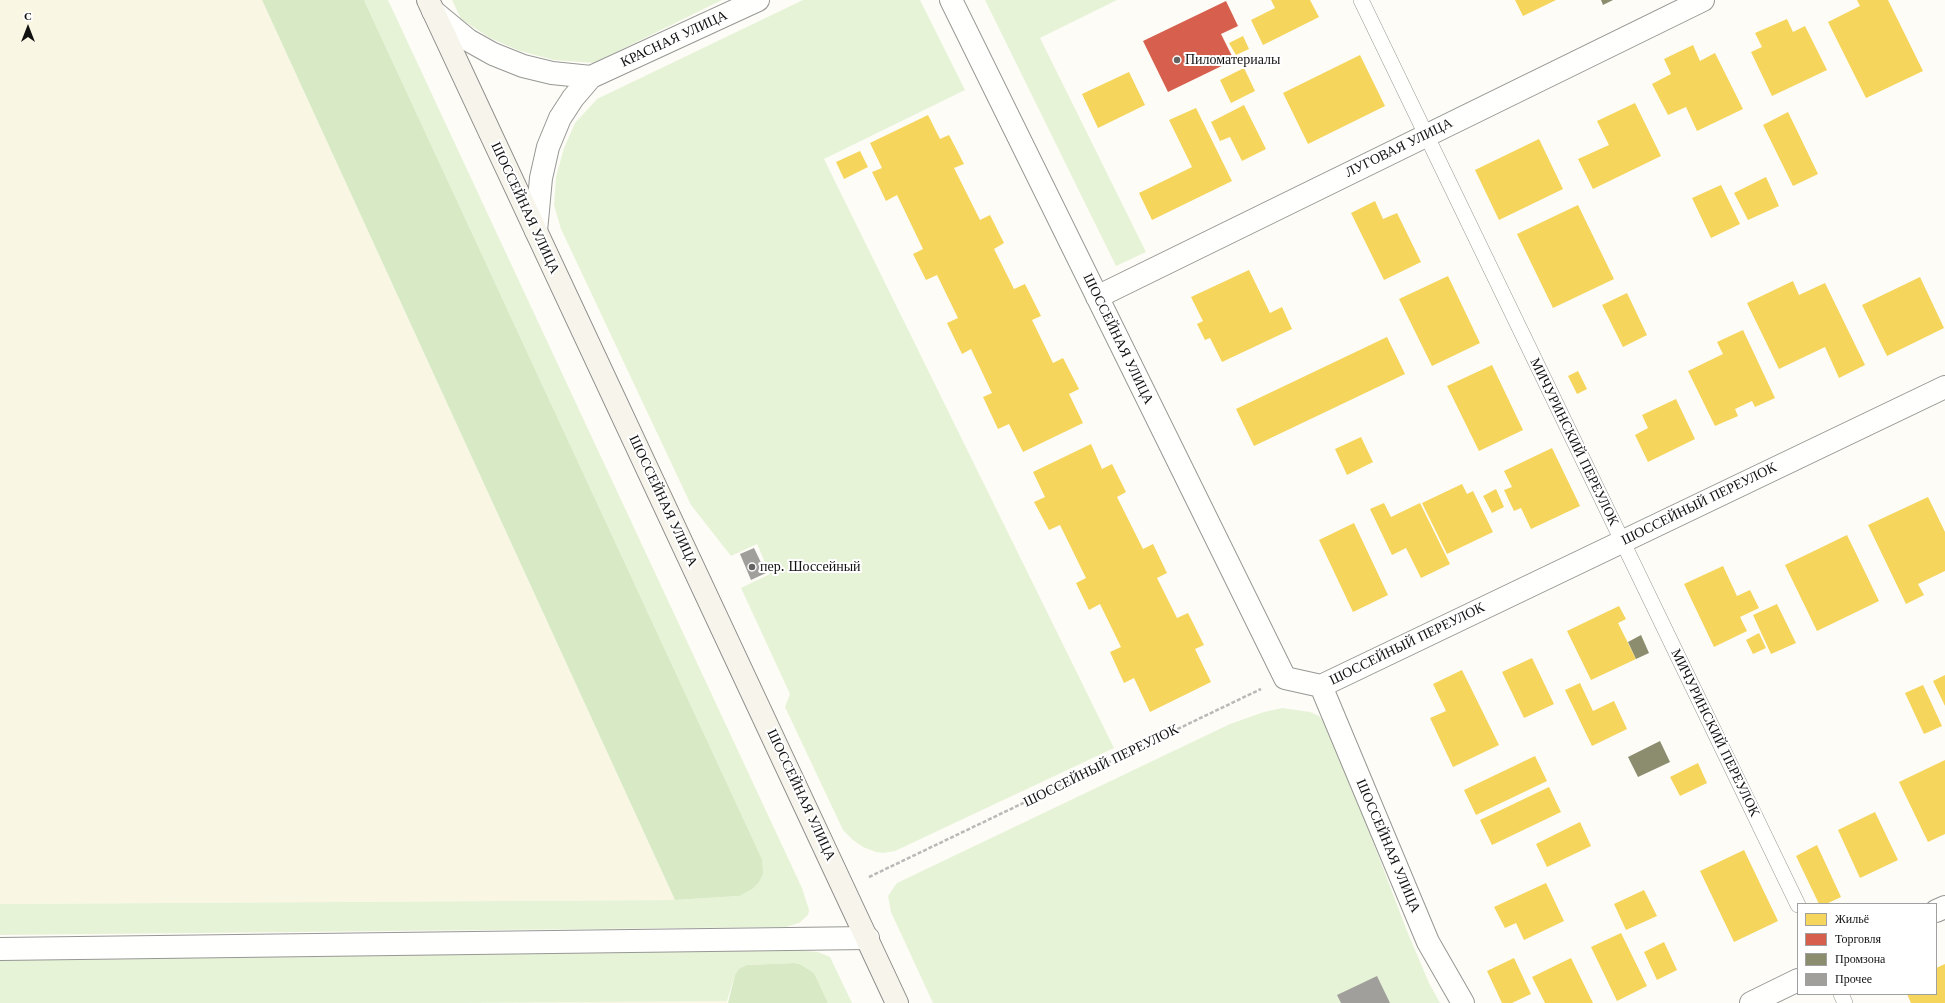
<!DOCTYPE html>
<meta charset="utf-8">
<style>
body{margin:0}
#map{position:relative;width:1945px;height:1003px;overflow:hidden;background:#fdfcf7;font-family:"Libre Baskerville",serif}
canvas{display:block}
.legend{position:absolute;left:1797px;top:903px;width:140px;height:92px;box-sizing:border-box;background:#fff;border:1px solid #a0a0a0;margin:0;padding:5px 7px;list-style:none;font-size:12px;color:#111}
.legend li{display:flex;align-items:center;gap:8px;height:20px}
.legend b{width:20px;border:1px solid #a0a0a0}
.north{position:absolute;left:8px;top:8px;width:40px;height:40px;-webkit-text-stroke:3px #fff;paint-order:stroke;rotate:0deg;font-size:11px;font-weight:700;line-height:16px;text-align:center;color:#111}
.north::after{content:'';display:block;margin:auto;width:14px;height:18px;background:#111;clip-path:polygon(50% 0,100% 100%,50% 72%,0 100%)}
</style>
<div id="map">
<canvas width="1945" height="1003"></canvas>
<ul class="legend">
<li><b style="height:11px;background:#f6d55c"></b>Жильё</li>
<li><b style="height:11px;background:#d6604d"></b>Торговля</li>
<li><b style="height:11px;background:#8c8c6e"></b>Промзона</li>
<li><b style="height:11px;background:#a19f9c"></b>Прочее</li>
</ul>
<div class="north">С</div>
</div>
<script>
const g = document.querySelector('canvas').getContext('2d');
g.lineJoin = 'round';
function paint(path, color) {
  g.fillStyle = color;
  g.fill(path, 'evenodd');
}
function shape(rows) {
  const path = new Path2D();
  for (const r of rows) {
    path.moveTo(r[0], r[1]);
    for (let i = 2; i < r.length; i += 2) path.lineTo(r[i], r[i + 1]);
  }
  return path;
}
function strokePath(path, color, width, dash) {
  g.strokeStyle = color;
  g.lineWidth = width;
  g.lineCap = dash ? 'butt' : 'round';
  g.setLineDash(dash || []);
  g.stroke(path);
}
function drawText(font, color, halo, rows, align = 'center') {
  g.font = font + ' "Libre Baskerville",serif';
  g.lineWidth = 4;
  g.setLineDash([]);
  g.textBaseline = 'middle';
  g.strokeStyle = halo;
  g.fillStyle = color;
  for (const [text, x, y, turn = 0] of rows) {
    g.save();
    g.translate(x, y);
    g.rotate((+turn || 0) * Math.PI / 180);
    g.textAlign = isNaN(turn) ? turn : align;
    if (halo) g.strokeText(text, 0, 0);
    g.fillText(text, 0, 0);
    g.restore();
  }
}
paint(shape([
 [0,0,262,0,675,900,0,904],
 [727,1001,728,1003,460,1003]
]), '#f9f7e4');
paint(shape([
 [364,0,388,0,802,888,809,910,808,915,799,923,786,927,0,935,0,904,675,900,739,896,762,859],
 [452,0,722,0,594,63,554,60,520,51,490,38,461,19],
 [803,0,920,0,965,90,824,159,1114,748,895,851,883,853,876,852,863,847,853,840,843,830,785,707,790,694,741,588,770,574,757,544,731,556,691,505,561,229,554,205,556,177,564,148,575,123,597,99],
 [985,0,1117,0,1040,38,1146,252,1116,266],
 [1282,708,1310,712,1319,716,1330,729,1407,931,1429,983,1440,1003,933,1003,891,912,888,896,897,883,1230,724,1264,712],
 [794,950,818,952,830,957,852,1003,828,1003,814,973,800,964,794,963,747,965,735,975,727,1001,460,1003,0,1003,0,960]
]), '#e7f3d7');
paint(shape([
 [262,0,364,0,762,859,763,874,759,882,752,889,739,896,675,900],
 [794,963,800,964,814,973,828,1003,728,1003,735,975,739,969,747,965]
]), '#d8eac5');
paint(shape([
 [1271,0,1310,0,1319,17,1263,45,1251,20,1275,8],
 [1515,0,1556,0,1523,16],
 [1857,0,1888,0,1923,71,1866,98,1828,22,1860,6],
 [1787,19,1793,32,1805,26,1827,70,1772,96,1751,52,1762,47,1755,33],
 [1243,36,1249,49,1236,55,1229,43],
 [1693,45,1700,61,1715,53,1743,109,1697,131,1686,107,1668,115,1652,84,1671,74,1664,59],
 [1360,55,1385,106,1308,144,1283,93],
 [1244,68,1255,91,1231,103,1220,80],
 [1129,72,1145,105,1098,128,1082,94],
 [1635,103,1661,156,1593,189,1578,159,1609,145,1597,121],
 [1244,105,1266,149,1242,161,1230,137,1220,141,1211,122],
 [1196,108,1232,181,1152,220,1139,193,1192,167,1169,120],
 [1788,112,1818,174,1793,186,1763,125],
 [928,115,940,139,949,135,964,164,954,168,980,220,990,215,1004,243,994,249,1014,289,1025,284,1041,316,1032,320,1053,363,1063,358,1079,389,1069,394,1083,423,1023,452,1009,424,998,429,983,397,992,393,971,349,962,354,947,323,958,318,937,275,926,280,913,254,923,249,897,195,886,201,872,172,882,168,870,143],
 [1539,139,1563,189,1499,220,1475,170],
 [860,151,868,167,844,179,836,162],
 [1766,177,1779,206,1748,220,1734,193],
 [1721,185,1740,224,1711,238,1692,198],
 [1375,201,1383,219,1397,213,1421,262,1384,280,1351,213],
 [1578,205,1614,279,1553,308,1517,234],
 [1249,270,1270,313,1282,307,1292,329,1222,362,1210,338,1205,340,1197,324,1203,321,1191,297],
 [1448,276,1480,343,1432,366,1399,299],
 [1920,277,1944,328,1887,356,1862,305],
 [1793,281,1799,295,1825,283,1865,365,1839,378,1825,347,1779,369,1747,303],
 [1627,293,1647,335,1623,347,1602,305],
 [1743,330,1775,398,1755,407,1752,401,1735,409,1738,416,1715,426,1688,371,1723,354,1717,342],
 [1387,337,1405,374,1254,446,1236,409],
 [1492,365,1523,430,1479,451,1447,386],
 [1578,371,1587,389,1577,394,1568,376],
 [1676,399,1695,439,1648,462,1635,435,1648,428,1642,415],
 [1361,437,1373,462,1347,475,1335,449],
 [1091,444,1102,469,1112,464,1126,492,1117,497,1143,549,1153,544,1167,573,1157,578,1177,618,1188,613,1204,645,1195,649,1211,682,1150,712,1134,678,1124,683,1110,652,1121,647,1100,604,1089,610,1076,583,1086,578,1060,525,1049,530,1034,502,1045,497,1033,472],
 [1552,448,1580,506,1531,529,1521,508,1514,511,1504,490,1512,487,1504,471],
 [1462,484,1467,494,1473,491,1493,532,1447,554,1422,503],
 [1496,489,1504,507,1492,513,1483,496],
 [1928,497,1945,532,1945,571,1918,584,1924,595,1906,604,1868,525],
 [1384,503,1391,517,1420,503,1450,564,1421,578,1406,548,1392,555,1370,509],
 [1354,523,1388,595,1353,612,1319,540],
 [1847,535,1879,601,1817,631,1785,565],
 [1723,566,1737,596,1750,590,1759,608,1740,617,1747,631,1714,647,1684,584],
 [1777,604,1796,643,1771,654,1753,615],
 [1619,606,1626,619,1618,623,1636,659,1591,680,1567,631],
 [1759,633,1766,648,1753,654,1746,640],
 [1532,658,1554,704,1524,718,1502,672],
 [1462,670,1499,745,1453,767,1430,718,1446,711,1433,684],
 [1945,675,1945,706,1933,681],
 [1580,683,1593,711,1614,701,1627,729,1592,746,1565,690],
 [1923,685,1942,726,1924,734,1905,693],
 [1535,756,1547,781,1476,815,1464,790],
 [1945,760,1945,834,1928,842,1899,782],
 [1698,763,1707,783,1680,796,1670,777],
 [1549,787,1561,812,1492,845,1480,820],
 [1875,812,1898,860,1860,878,1838,830],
 [1580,822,1591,846,1547,867,1536,844],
 [1817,845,1841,897,1826,904,1819,904,1796,856],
 [1744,850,1778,921,1734,942,1700,871],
 [1546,883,1564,921,1524,940,1516,923,1505,928,1494,907],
 [1644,890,1657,916,1626,930,1614,904],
 [1621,933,1647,986,1617,1001,1591,947],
 [1664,942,1677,970,1657,980,1644,952],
 [1514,958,1531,994,1512,1003,1502,1003,1487,971],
 [1571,958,1593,1003,1545,1003,1532,977],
 [1945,964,1945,1003,1911,1003,1907,994,1936,994,1936,968]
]), '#f6d55c');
paint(shape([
 [1226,1,1238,26,1221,34,1234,60,1168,92,1143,41]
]), '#d6604d');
paint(shape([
 [1601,0,1613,0,1603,5],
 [1641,635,1649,653,1636,659,1628,642],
 [1660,741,1670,762,1638,777,1628,757]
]), '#8c8c6e');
paint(shape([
 [754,548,766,573,751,580,740,554],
 [1377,976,1390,1003,1341,1003,1337,995]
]), '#a19f9c');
const service = shape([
 [1361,0,1798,905],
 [1841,994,1845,1003]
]);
const minor = shape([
 [951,0,1285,678,1321,686,1945,387],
 [433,11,468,40,493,54,523,66,552,73,591,77],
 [536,231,541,178,548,147,560,118,573,98,591,77,758,0],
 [1097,297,1703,0],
 [1321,686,1428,942,1463,1003],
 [1936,911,1945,907],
 [0,949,868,938],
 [1751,1003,1798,980]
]);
const secondary = shape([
 [428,0,897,1003]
]);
strokePath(service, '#979795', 16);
strokePath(minor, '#979795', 24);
strokePath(secondary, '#8e8d8b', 24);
strokePath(shape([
 [869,877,1261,689]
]), '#b9b9b8', 2.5, [4, 2]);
strokePath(service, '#fffffe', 15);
strokePath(minor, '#fffffe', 22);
strokePath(secondary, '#f6f4eb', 22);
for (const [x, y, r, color] of [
 [1177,60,4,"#646362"],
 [752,567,4,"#646362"]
]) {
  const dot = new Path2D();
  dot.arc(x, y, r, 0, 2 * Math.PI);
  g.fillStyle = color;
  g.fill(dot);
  strokePath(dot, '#fff', 1.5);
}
drawText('14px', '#111', '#fff', [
 ["КРАСНАЯ УЛИЦА",674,39,-25],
 ["ЛУГОВАЯ УЛИЦА",1399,148,-26],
 ["ШОССЕЙНАЯ УЛИЦА",525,208,65],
 ["ШОССЕЙНАЯ УЛИЦА",1118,339,64],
 ["МИЧУРИНСКИЙ ПЕРЕУЛОК",1574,442,64],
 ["ШОССЕЙНАЯ УЛИЦА",663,501,65],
 ["ШОССЕЙНЫЙ ПЕРЕУЛОК",1699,504,-26],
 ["ШОССЕЙНЫЙ ПЕРЕУЛОК",1407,644,-26],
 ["МИЧУРИНСКИЙ ПЕРЕУЛОК",1715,733,64],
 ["ШОССЕЙНЫЙ ПЕРЕУЛОК",1101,766,-26],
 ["ШОССЕЙНАЯ УЛИЦА",801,795,65],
 ["ШОССЕЙНАЯ УЛИЦА",1388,846,67]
]);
drawText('14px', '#111', '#fff', [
 ["Пиломатериалы",1185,60],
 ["пер. Шоссейный",760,567]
], 'left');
</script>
